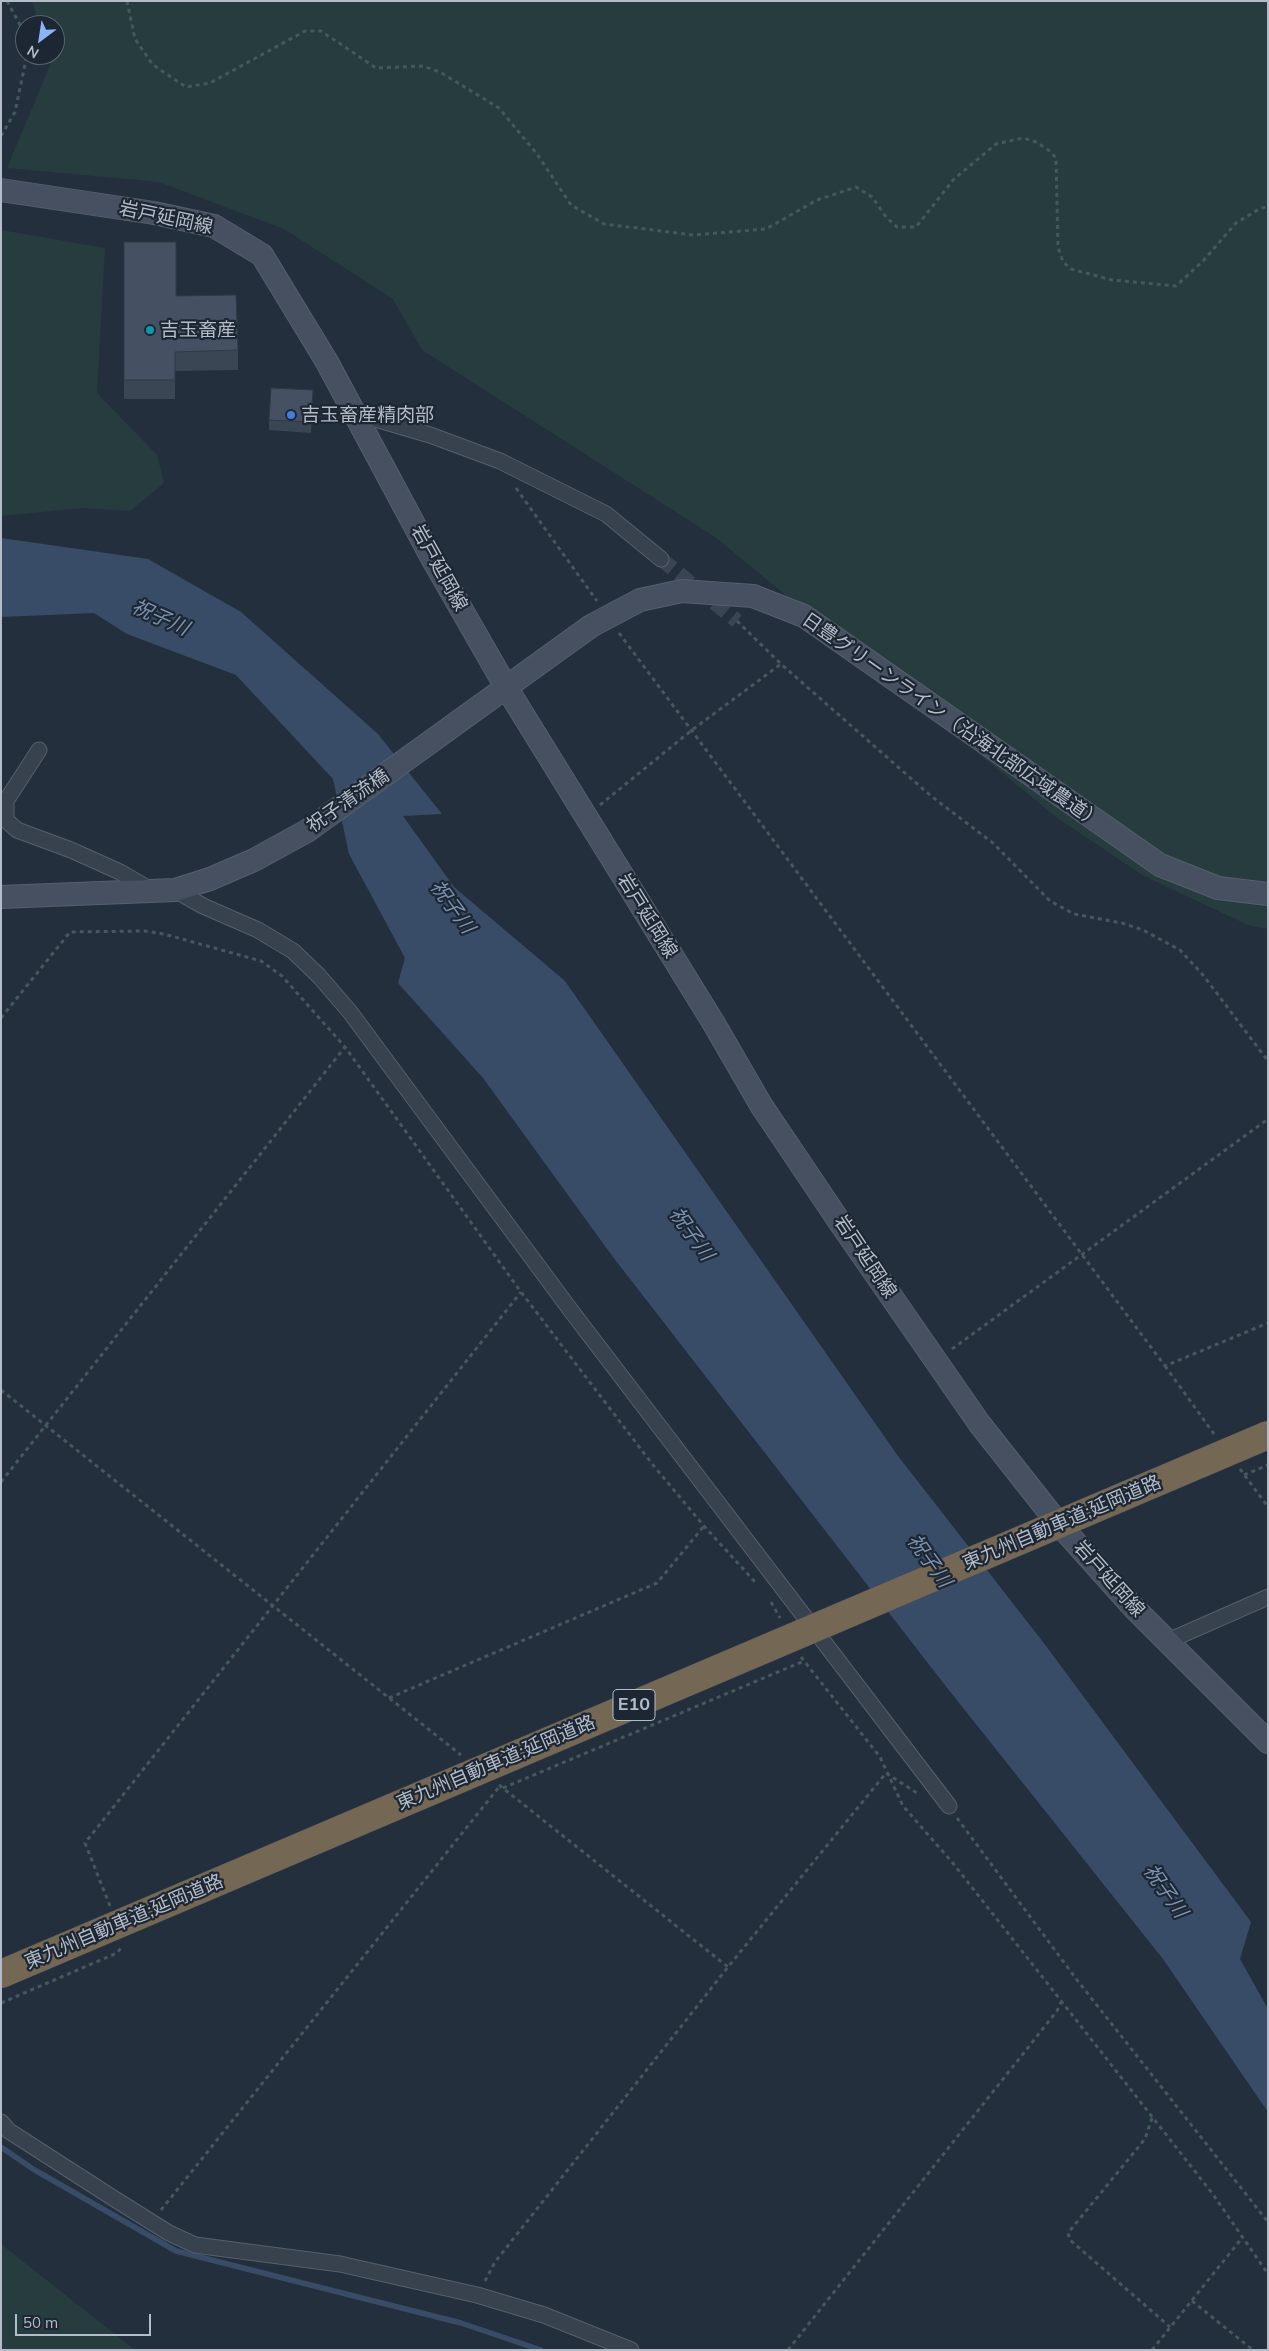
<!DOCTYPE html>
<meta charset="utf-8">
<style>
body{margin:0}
#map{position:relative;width:1269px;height:2351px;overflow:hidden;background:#242f3e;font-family:Mulish,sans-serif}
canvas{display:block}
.frame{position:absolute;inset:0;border:2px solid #b4bcc9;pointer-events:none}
.north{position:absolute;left:15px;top:15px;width:50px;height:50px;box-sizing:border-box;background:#1d2633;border:1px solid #59626f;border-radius:50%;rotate:211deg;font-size:14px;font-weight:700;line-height:20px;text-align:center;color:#b4bcc9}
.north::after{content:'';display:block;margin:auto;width:18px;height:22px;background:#8ab4f8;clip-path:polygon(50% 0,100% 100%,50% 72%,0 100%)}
.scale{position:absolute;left:15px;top:2314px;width:136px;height:22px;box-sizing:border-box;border:2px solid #b4bcc9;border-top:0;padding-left:6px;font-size:15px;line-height:18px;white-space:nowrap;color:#b4bcc9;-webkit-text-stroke:4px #1d2633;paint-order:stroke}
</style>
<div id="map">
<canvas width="1269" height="2351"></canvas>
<div class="frame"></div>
<div class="north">N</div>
<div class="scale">50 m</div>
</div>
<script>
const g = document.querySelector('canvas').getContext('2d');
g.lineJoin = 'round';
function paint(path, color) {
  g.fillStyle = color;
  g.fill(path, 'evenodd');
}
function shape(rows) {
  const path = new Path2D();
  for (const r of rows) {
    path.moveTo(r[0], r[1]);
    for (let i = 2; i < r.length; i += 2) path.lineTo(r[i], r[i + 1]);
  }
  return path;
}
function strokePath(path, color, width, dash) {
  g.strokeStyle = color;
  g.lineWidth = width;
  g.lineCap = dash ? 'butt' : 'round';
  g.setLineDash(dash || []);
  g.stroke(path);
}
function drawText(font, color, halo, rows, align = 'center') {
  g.font = font + ' Mulish,"Noto Sans JP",sans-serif';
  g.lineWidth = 4.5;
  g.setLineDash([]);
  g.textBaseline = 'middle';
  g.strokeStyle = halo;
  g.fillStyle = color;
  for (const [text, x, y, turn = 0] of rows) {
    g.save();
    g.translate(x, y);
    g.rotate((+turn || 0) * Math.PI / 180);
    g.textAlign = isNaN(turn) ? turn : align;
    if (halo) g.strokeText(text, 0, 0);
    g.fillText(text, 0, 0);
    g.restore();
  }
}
paint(shape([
 [32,1,1268,1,1268,929,1248,925,1144,876,1056,817,715,537,422,350,393,299,284,229,159,182,7,168,51,63,49,55,55,55,55,25,39,25],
 [1,230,105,248,97,393,157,455,164,483,130,511,82,508,1,516],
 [1,2244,135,2350,1,2350]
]), '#263c3f');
paint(shape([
 [1,538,148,559,241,612,378,734,442,814,403,816,454,887,565,981,898,1456,1043,1642,1251,1922,1240,1959,1268,2009,1268,2112,1163,1959,948,1689,613,1257,483,1078,398,983,405,958,349,854,333,779,236,675,127,634,94,613,1,617]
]), '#394c67');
strokePath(shape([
 [1,2147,33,2169,176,2251,461,2323,541,2350]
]), '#394c67', 5.5);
strokePath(shape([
 [661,559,737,621]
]), '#3a4453', 15, [15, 8]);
const street = shape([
 [355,413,430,435,500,461,606,514,661,559],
 [39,750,6,801,6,820,17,830,71,850,120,872,151,890],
 [175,890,203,906,258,930,293,951,319,976,350,1012,572,1312,949,1806],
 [1168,1641,1268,1597],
 [1,2122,9,2131,113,2198,169,2233,195,2245,340,2264,477,2295,544,2315,631,2350]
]);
const secondary = shape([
 [1,190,154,213,214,226,262,255,327,362,432,558,506,687,713,1022,761,1105,841,1224,979,1423,1057,1522,1134,1608,1268,1742],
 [1,897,175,890,210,879,254,860,307,831,591,626,640,600,682,591,753,596,804,616,1160,865,1218,888,1268,894]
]);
strokePath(street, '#565f6c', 17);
strokePath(secondary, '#565f6c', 24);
strokePath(shape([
 [7,1,25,34],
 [127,1,135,39,153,65,186,87,210,83,305,31,321,31,376,68,423,66,440,72,499,108,537,154,571,205,604,224,694,235,766,229,817,200,856,187,872,197,886,217,897,227,916,227,954,179,996,144,1023,138,1036,142,1050,151,1056,158,1058,247,1063,262,1071,269,1112,280,1176,286,1203,261,1236,223,1261,208,1268,207],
 [1,136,15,112,27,55],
 [516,488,597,601],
 [737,621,781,664,931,796,993,843,1050,901,1074,914,1122,923,1143,930,1180,950,1203,975,1268,1061],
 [619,633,1165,1366,1268,1323],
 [600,805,692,730,781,664],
 [1,1018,70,932,145,931,164,934,261,961,282,976,345,1047,521,1292,653,1465,704,1526,756,1583],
 [952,1349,1268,1119],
 [1165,1366,1214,1434],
 [1,1390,461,1755],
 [1240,1469,1268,1507],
 [1244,1475,1268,1465],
 [1,1482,345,1047],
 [771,1602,780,1618],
 [801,1657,880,1757,903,1806,952,1862,1212,2193,1268,2274],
 [389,1698,657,1583,704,1526],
 [499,1785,728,1967],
 [503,1788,804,1661],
 [957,1818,1077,1980,1268,2222],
 [110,1906,85,1843,521,1292],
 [1,2003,117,1953,121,1948],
 [1152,2118,1145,2139,1068,2233,1070,2240,1170,2327],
 [161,2210,499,1787],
 [485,2281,495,2262,728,1967,886,1773,920,1795],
 [1192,2301,1253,2350],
 [788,2350,1057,2011,1062,2000],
 [1152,2350,1242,2238]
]), '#44595c', 3, [4, 4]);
strokePath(street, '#38414e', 15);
strokePath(secondary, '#465061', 22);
const highwayBridge = shape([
 [1,1974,1268,1435]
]);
strokePath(highwayBridge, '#434c59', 29, []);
strokePath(highwayBridge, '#746855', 28);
paint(shape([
 [124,242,176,296,238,350,238,370,175,371,175,399,124,399],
 [313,401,311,433,269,430,269,420]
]), '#3b4654');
const building = shape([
 [124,242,176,242,176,296,236,295,238,350,175,352,175,380,124,380,124,242],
 [271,388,313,390,311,422,269,420,271,388]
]);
paint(building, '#455162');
strokePath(building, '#303945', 1);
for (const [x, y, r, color] of [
 [150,330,5,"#0f9aa8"],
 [291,415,5,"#3f7fe0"]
]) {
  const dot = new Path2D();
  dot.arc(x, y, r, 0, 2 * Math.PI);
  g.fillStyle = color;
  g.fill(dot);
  strokePath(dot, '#1d2633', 2);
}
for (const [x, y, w] of [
 [634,1705,42]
]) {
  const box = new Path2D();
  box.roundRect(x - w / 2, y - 15.5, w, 31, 4);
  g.fillStyle = '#1d2633';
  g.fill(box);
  strokePath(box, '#b4bcc9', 1);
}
drawText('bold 18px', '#b4bcc9', null, [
 ["E10",634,1705]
]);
drawText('19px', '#b4bcc9', '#1d2633', [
 ["岩戸延岡線",166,218,12],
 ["岩戸延岡線",439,568,61],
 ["日豊グリーンライン（沿海北部広域農道）",952,721,35],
 ["祝子清流橋",348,801,-35],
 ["岩戸延岡線",647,916,58],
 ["岩戸延岡線",865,1257,56],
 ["東九州自動車道;延岡道路",1062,1523,-23],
 ["岩戸延岡線",1109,1579,48],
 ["東九州自動車道;延岡道路",496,1763,-23],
 ["東九州自動車道;延岡道路",124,1922,-23]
]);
drawText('19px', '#b4bcc9', '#1d2633', [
 ["吉玉畜産",160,330],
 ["吉玉畜産精肉部",301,415]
], 'left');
drawText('italic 20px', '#7c92b1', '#1d2633', [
 ["祝子川",160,618,24],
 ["祝子川",452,907,54],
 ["祝子川",691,1234,54],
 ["祝子川",929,1561,54],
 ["祝子川",1165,1891,55]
]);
</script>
